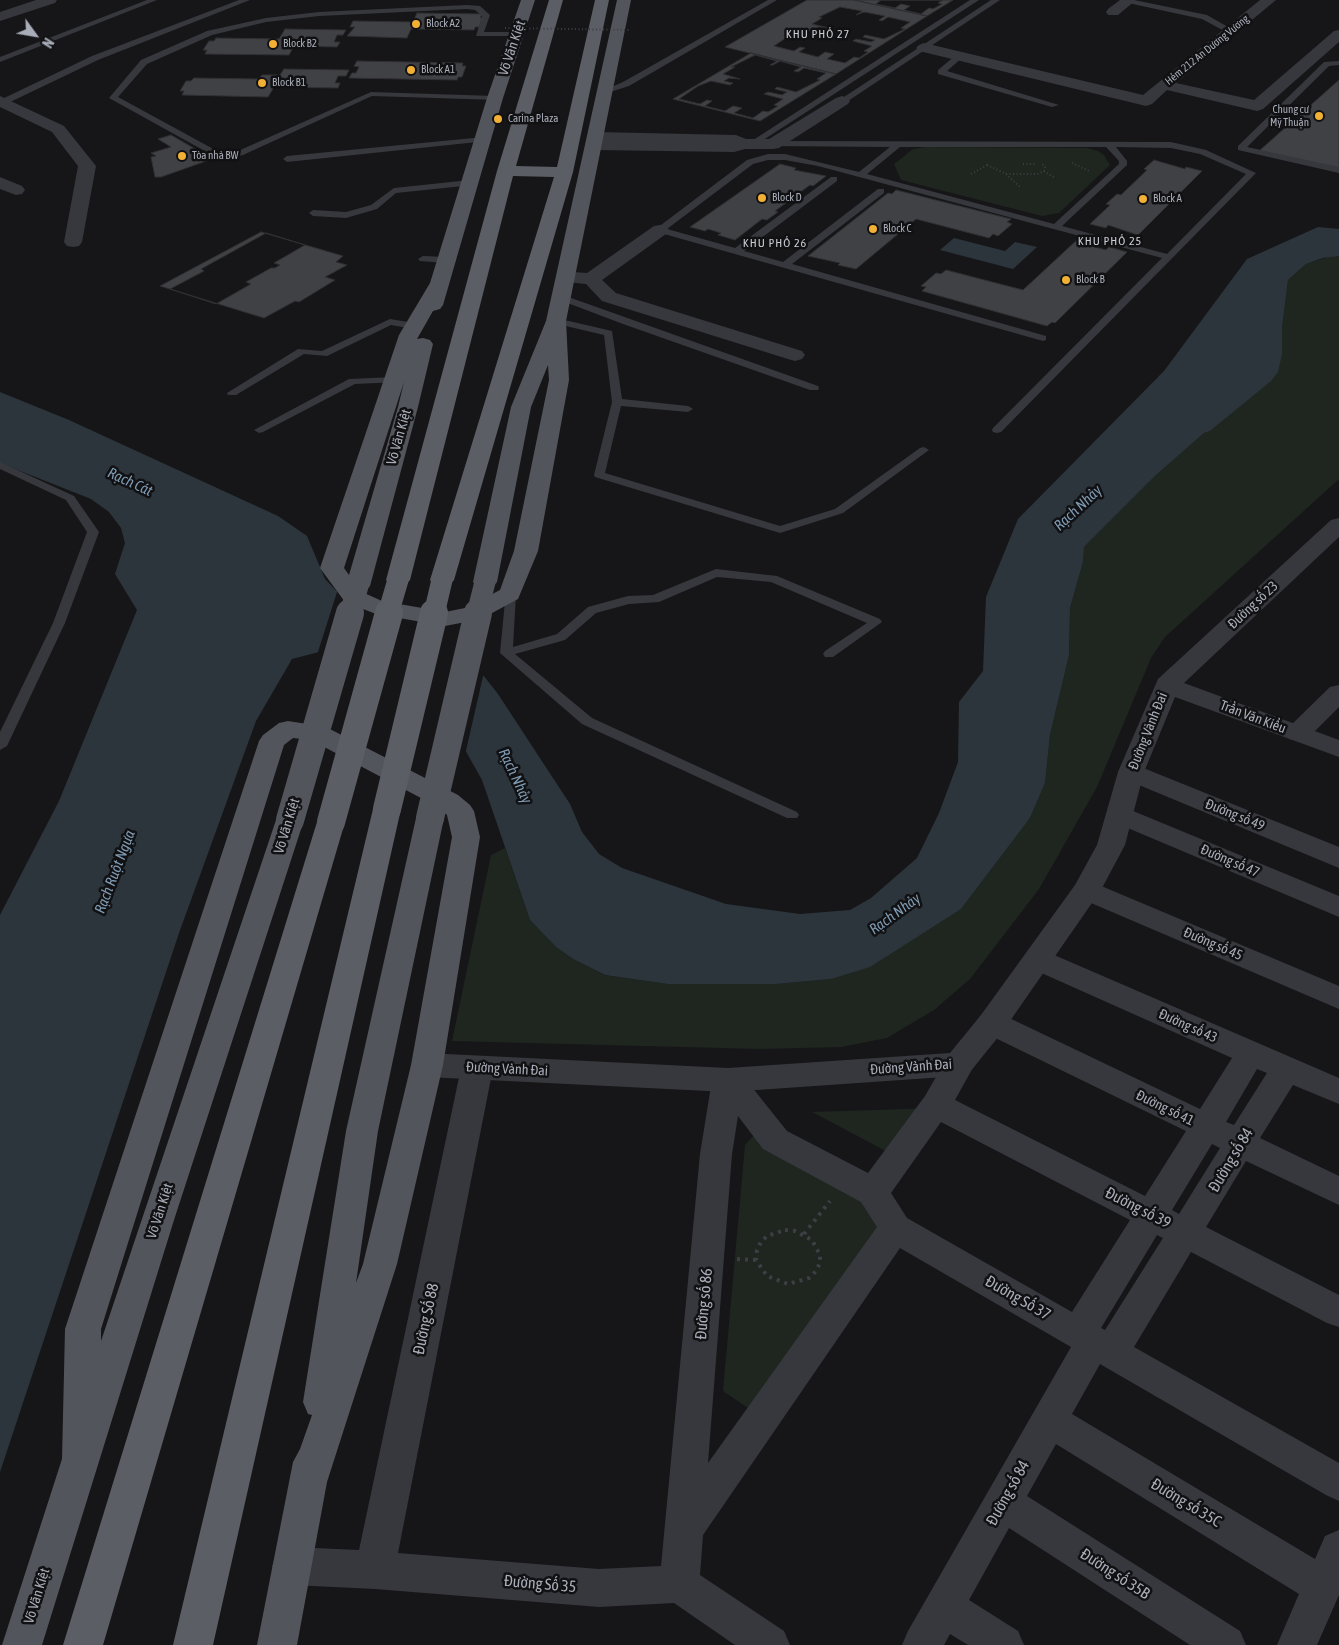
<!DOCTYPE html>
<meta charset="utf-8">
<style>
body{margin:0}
#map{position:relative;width:1339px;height:1645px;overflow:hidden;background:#161618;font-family:"Asap Condensed",sans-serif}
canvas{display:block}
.north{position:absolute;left:10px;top:10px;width:50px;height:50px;-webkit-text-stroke:4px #111113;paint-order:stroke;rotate:122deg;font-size:14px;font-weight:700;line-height:20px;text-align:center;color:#a8adb8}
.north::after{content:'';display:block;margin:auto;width:18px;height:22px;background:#a8adb8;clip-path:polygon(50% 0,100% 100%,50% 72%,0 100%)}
</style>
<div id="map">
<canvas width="1339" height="1645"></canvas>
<div class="north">N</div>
</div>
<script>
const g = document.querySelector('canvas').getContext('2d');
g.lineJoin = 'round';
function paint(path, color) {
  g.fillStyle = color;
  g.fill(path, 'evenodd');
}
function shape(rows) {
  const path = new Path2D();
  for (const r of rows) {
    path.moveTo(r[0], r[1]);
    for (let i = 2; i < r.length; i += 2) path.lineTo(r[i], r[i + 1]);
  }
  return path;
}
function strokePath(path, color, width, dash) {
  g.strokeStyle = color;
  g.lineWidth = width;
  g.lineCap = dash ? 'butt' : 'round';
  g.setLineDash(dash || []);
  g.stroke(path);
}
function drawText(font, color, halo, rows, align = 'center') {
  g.font = font + ' "Asap Condensed",sans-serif';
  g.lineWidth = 5;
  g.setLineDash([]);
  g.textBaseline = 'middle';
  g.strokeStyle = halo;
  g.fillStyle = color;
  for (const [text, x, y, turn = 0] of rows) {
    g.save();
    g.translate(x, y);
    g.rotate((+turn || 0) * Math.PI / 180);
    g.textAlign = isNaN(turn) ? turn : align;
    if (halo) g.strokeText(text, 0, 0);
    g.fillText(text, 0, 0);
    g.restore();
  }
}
paint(shape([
 [926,147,1087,148,1098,151,1104,155,1110,165,1059,213,1042,216,901,180,894,164,913,149],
 [1332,256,1339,256,1339,479,1165,637,1151,658,1097,787,1039,889,970,979,934,1010,887,1038,841,1047,760,1049,452,1041,491,855,505,848,530,920,556,947,573,959,604,975,668,984,776,984,831,979,961,909,1030,818,1045,783,1050,735,1069,655,1070,608,1083,562,1084,547,1155,476,1204,433,1210,431,1254,394,1282,354,1282,328,1288,280,1306,264],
 [937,1108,899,1158,812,1112],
 [754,1135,872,1198,887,1220,748,1408,723,1391,745,1145]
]), '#1e261f');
paint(shape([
 [1318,227,1339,229,1339,256,1323,258,1306,264,1288,280,1282,328,1282,354,1278,372,1271,381,1210,431,1204,433,1155,476,1084,547,1083,562,1070,608,1069,655,1050,735,1045,783,1030,818,961,909,870,967,831,979,776,984,668,984,605,975,573,959,556,947,530,920,482,780,432,691,413,668,369,646,346,645,292,659,256,721,179,933,0,1472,0,915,59,801,137,610,115,574,125,543,121,528,109,512,91,499,0,463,0,392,69,420,278,516,307,536,325,579,350,605,472,661,498,694,570,804,582,832,599,854,622,868,726,904,800,914,850,910,871,898,917,858,939,813,958,762,959,702,983,671,986,597,1018,519,1164,371,1247,259],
 [954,238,1005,251,1015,242,1037,247,1013,269,940,250]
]), '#2c353c');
paint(shape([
 [338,589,351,603,446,640,473,659,484,672,465,755,430,693,412,670,392,658,368,649,346,648,317,655]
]), '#161618');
const building = shape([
 [807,0,854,0,927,16,836,74,725,47,807,0],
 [854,0,953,0,927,16,854,0],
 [880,0,943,0,938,3,942,4,933,9,929,8,921,14,904,10,910,6,901,4,895,8,876,4,881,0,880,0],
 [840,7,862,11,856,15,864,12,885,16,879,20,882,21,888,17,910,22,901,28,905,29,884,39,865,35,863,37,875,40,871,42,856,39,853,41,872,46,864,51,868,52,859,58,854,57,845,63,827,59,834,54,825,52,818,57,799,52,805,48,800,47,794,51,774,46,790,35,801,29,820,34,823,32,813,30,818,27,829,28,812,24,822,18,819,17,840,7],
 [417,13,482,14,480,18,483,18,479,27,475,27,474,30,411,29,407,38,347,36,355,27,350,27,353,21,413,22,417,13],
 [285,29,346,30,343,35,337,35,334,42,340,42,337,47,294,46,289,55,205,54,207,50,203,50,209,41,214,41,216,38,279,39,285,29],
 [751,53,836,74,760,121,673,99,751,53],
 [755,55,777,61,770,65,773,65,780,61,801,67,794,71,798,72,804,68,826,73,817,79,820,80,796,92,777,87,775,89,787,92,782,95,768,92,764,94,783,99,774,105,778,106,768,112,763,111,753,118,734,113,742,108,733,106,725,111,705,106,712,101,707,100,700,104,679,99,698,86,711,81,730,85,733,83,724,81,729,78,740,79,723,74,735,67,731,67,755,55],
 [357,61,463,63,462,66,466,66,462,77,458,77,457,80,349,78,352,73,356,73,359,67,354,66,357,61],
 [284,69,349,70,346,76,338,76,335,83,340,83,338,88,274,87,268,97,182,95,184,91,180,91,186,81,191,81,194,78,259,79,262,75,280,75,284,69],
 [1339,80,1339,169,1259,151,1339,80],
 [171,135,209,157,209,160,161,177,155,177,151,157,156,156,151,153,171,147,158,139,171,135],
 [1154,160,1185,169,1186,167,1202,171,1138,235,1108,225,1106,228,1090,224,1110,205,1106,204,1117,194,1121,195,1147,170,1144,169,1154,160],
 [780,164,796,168,794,170,826,176,813,186,810,185,775,211,778,212,767,220,762,219,735,240,718,235,721,233,708,229,705,231,690,227,780,164],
 [896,190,1011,219,1007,222,1012,224,998,236,993,234,989,238,916,219,856,269,838,265,840,263,808,256,888,193,892,194,896,190],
 [261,232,343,256,336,262,347,265,325,277,335,280,299,302,295,301,264,318,160,286,261,232],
 [266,233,305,245,274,263,280,265,275,268,271,268,246,282,251,284,216,304,170,289,204,271,201,269,266,233],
 [1078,239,1093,243,1091,246,1106,250,1109,247,1127,252,1055,323,1052,322,1047,326,922,291,926,287,921,286,936,273,941,274,946,270,1023,290,1078,239]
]);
paint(building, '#404145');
strokePath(building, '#303034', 1);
strokePath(shape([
 [1072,163,1089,171],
 [1023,164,1037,164],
 [987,165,1006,174,1020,187],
 [1044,171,1055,178],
 [971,174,987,165],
 [1006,174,1038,174,1044,171,1045,167,1041,163]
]), '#3d3f44', 2, [1, 2.5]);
strokePath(shape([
 [785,1230,795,1231,812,1240,820,1255,820,1263,816,1271,809,1278,788,1284,767,1276,756,1260,757,1250,761,1242,767,1236,785,1230],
 [804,1234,830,1201],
 [737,1259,756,1260]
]), '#3d3f44', 4, [3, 5]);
paint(shape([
 [147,0,157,0,0,62,0,57,147,0],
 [239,0,250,0,98,60,6,104,0,103,0,100,92,56,239,0],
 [768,0,777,0,629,86,604,94,600,92,623,82,768,0],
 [970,0,979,0,754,146,747,144,970,0],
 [991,0,1000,0,845,103,838,101,991,0],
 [1125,0,1134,0,1207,15,1235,31,1228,33,1202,19,1128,3,1125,0],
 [467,5,480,6,490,15,484,32,517,32,521,34,517,36,476,36,482,16,475,10,467,9,319,16,266,22,212,35,147,64,118,97,217,151,229,152,238,151,371,92,495,96,499,98,498,100,372,96,243,155,229,158,212,155,109,98,141,60,207,31,266,18,319,12,467,5],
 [956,55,963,57,947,71,1059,105,1052,107,938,74,938,70,956,55],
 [1339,61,1339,65,1329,66,1247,147,1339,167,1339,173,1238,150,1238,146,1324,62,1339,61],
 [484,137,488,139,487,141,287,162,283,159,287,156,484,137],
 [773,141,1171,142,1206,150,1256,173,1001,432,997,433,993,432,992,430,993,428,1162,258,818,166,785,160,768,160,753,164,667,229,735,248,831,177,837,177,837,181,744,251,783,262,878,189,884,189,884,193,792,264,1046,336,1046,340,1043,341,657,232,657,228,747,160,768,154,785,154,859,172,890,147,770,146,769,144,773,141],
 [900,147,1106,147,1119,161,1119,164,1054,224,867,174,900,147],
 [1116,147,1171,148,1200,154,1246,174,1167,254,1062,226,1127,165,1127,161,1116,147],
 [470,180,473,181,473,185,396,193,377,209,346,218,313,216,309,213,313,210,346,212,371,205,394,188,470,180],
 [423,256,446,257,451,260,446,263,420,261,418,259,423,256],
 [560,294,818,386,819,388,818,390,810,390,623,324,557,299,557,295,560,294],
 [556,318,612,331,622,399,688,406,693,409,688,412,621,406,605,473,780,526,835,509,920,448,924,447,929,450,843,513,780,533,595,477,594,475,612,402,604,335,553,323,553,319,556,318],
 [390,319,414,323,419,326,414,329,391,325,327,356,304,354,236,395,228,395,227,393,298,349,322,351,390,319],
 [394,377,399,380,398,382,355,384,263,432,259,433,254,430,349,379,394,377],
 [0,462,74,496,99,532,65,623,7,746,0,750,0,732,53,623,87,532,66,500,0,469,0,462],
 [716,569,777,576,880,619,882,622,833,657,825,657,823,654,825,651,867,623,771,582,717,577,659,602,629,604,596,613,565,640,515,654,592,718,797,812,799,815,797,818,787,818,582,724,500,653,506,591,514,591,516,594,513,647,557,634,588,607,628,596,653,595,716,569]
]), '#37383d');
paint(shape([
 [36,0,57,0,55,3,0,21,0,12,36,0],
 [1120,0,1136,0,1118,15,1108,15,1106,12,1108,9,1120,0],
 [1260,0,1276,0,1176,83,1254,100,1334,31,1339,30,1339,42,1263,109,1257,111,1167,90,1152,104,1146,106,919,51,916,48,919,45,924,43,1143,95,1260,0],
 [0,96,64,126,96,166,82,242,79,246,73,247,67,246,64,242,78,166,52,132,0,107,0,96],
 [842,96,848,98,850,101,848,104,779,148,773,149,745,149,734,152,595,150,589,149,587,145,592,141,588,137,590,133,596,132,736,135,746,139,769,139,836,98,842,96],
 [0,177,22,186,25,190,22,194,16,195,0,189,0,177],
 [660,225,666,226,669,230,666,234,602,280,616,293,802,351,805,355,802,359,795,361,788,359,602,301,586,284,566,282,564,278,566,274,573,272,587,273,654,226,660,225],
 [1339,685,1339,707,1307,739,1298,741,1289,739,1285,733,1289,727,1330,687,1339,685],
 [1131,763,1339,847,1339,868,1122,778,1118,772,1122,766,1131,763],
 [1121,806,1339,896,1339,917,1111,821,1107,815,1111,809,1121,806],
 [1087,880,1339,986,1339,1009,1077,897,1073,890,1077,883,1087,880],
 [1038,948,1339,1078,1339,1104,1293,1085,1260,1138,1339,1176,1339,1205,1246,1161,1206,1227,1339,1295,1339,1327,1327,1323,1191,1252,1134,1347,1339,1463,1339,1501,1326,1495,1100,1364,1072,1414,1315,1559,1325,1536,1339,1530,1339,1595,1317,1645,1277,1645,1299,1594,1056,1444,1027,1496,1240,1631,1246,1645,1190,1645,1009,1528,969,1600,1018,1631,1024,1645,968,1645,950,1634,944,1645,902,1645,908,1631,1071,1347,900,1248,703,1535,700,1575,784,1631,790,1645,735,1645,674,1603,599,1607,375,1589,292,1585,278,1579,272,1566,278,1553,292,1547,359,1550,461,1068,466,1060,477,1056,488,1060,493,1068,398,1553,599,1569,661,1566,700,1154,712,1080,717,1071,728,1068,739,1071,787,1131,868,1173,925,1096,948,1056,959,1052,970,1056,975,1064,955,1100,1145,1196,1186,1131,981,1031,977,1023,981,1015,992,1012,1003,1015,1200,1109,1232,1058,1028,967,1023,959,1028,951,1038,948],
 [1257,1069,1267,1073,1234,1125,1226,1122,1257,1069],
 [738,1116,763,1149,861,1202,877,1227,708,1463,732,1154,738,1116],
 [941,1122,1130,1220,1072,1312,907,1218,891,1193,941,1122],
 [1212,1144,1220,1148,1179,1214,1172,1210,1212,1144],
 [1157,1235,1163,1238,1105,1330,1101,1328,1157,1235]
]), '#37383d');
paint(shape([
 [1339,518,1339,537,1184,683,1339,740,1339,757,1175,697,1144,772,1125,845,1101,890,1003,1031,970,1072,959,1076,728,1092,427,1077,416,1073,411,1065,416,1057,427,1053,728,1068,950,1053,981,1015,1075,885,1097,845,1118,772,1158,679,1331,520,1339,518]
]), '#37383d');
paint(shape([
 [521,0,535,0,503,98,443,305,440,309,433,311,417,339,423,338,430,340,433,344,418,407,370,586,366,591,362,592,382,601,445,612,465,608,500,590,514,551,549,380,548,365,531,407,497,582,493,587,485,589,477,587,473,582,511,407,546,321,617,0,631,0,566,321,569,380,538,551,518,599,481,619,445,626,376,614,345,602,320,568,399,335,430,283,487,98,521,0],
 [404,382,398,407,349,575,344,568,404,382],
 [288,721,326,727,458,795,470,805,474,811,480,837,443,1065,397,1264,327,1482,297,1645,257,1645,293,1462,300,1449,312,1415,308,1414,303,1402,346,1131,416,818,420,812,430,809,440,812,444,818,378,1131,356,1283,363,1264,411,1065,452,837,447,815,438,807,311,740,293,738,284,745,101,1329,101,1341,276,820,280,814,290,811,300,814,304,820,174,1220,42,1645,2,1645,62,1459,65,1329,259,741,263,735,279,723,288,721]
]), '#53555c');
paint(shape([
 [549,0,563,0,516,166,557,167,595,0,609,0,573,172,454,580,450,585,442,587,434,585,430,580,554,177,513,176,410,580,406,585,398,587,390,585,386,580,497,171,549,0],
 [387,800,397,803,401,809,213,1645,173,1645,373,809,377,803,387,800],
 [331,813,341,815,345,822,103,1645,63,1645,317,822,321,815,331,813]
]), '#5b5e65');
strokePath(shape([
 [505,28,630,30]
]), '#3d3f44', 2, [1, 2.5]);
strokePath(shape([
 [350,614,358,586],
 [477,614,485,582]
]), '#53555c', 21);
strokePath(shape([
 [430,818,478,613],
 [290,820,350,613]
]), '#53555c', 28);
strokePath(shape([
 [388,614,398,580],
 [434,614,442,580]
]), '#5b5e65', 21);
strokePath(shape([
 [387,809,434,613],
 [331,822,389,613]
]), '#5b5e65', 28);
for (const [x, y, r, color] of [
 [416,24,5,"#f2b134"],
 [273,44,5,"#f2b134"],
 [411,70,5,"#f2b134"],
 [262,83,5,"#f2b134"],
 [1319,116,5,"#f2b134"],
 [498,119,5,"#f2b134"],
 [182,156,5,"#f2b134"],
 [762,198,5,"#f2b134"],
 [1143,199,5,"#f2b134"],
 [873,229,5,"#f2b134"],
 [1066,280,5,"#f2b134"]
]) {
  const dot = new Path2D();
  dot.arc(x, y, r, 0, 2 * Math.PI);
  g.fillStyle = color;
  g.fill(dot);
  strokePath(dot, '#111113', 2);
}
drawText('11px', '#a8adb8', '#111113', [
 ["Block A2",426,24],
 ["Block B2",283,44],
 ["Block A1",421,70],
 ["Block B1",272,83],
 ["Chung cư",1309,110,"right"],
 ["Mỹ Thuận",1309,123,"right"],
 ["Carina Plaza",508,119],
 ["Tòa nhà BW",192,156],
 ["Block D",772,198],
 ["Block A",1153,199],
 ["Block C",883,229],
 ["Block B",1076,280]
], 'left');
drawText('11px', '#a8adb8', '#111113', [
 ["Hẻm 212 An Dương Vương",1207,50,-39]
]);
g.letterSpacing = '1px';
drawText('12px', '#c9ccd4', '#111113', [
 ["KHU PHỐ 27",818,34],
 ["KHU PHỐ 25",1110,241],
 ["KHU PHỐ 26",775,243]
]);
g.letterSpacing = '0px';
drawText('14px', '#a8adb8', '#111113', [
 ["Võ Văn Kiệt",512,48,-71],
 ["Võ Văn Kiệt",399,437,-74],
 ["Đường số 23",1253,605,-43],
 ["Trần Văn Kiểu",1253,717,21],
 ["Đường Vành Đai",1148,731,-68],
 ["Đường số 49",1235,815,22],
 ["Võ Văn Kiệt",287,826,-73],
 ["Đường số 47",1230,861,23],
 ["Đường số 45",1213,944,23],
 ["Đường số 43",1188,1026,24],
 ["Đường Vành Đai",911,1067,-4],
 ["Đường Vành Đai",507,1069,3],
 ["Đường số 41",1165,1108,26],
 ["Võ Văn Kiệt",160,1211,-72],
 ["Võ Văn Kiệt",37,1596,-73]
]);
drawText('italic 15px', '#7f9bb3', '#111113', [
 ["Rạch Cát",130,482,25],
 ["Rạch Nhảy",1078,508,-43],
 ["Rạch Nhảy",515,776,65],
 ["Rạch Ruột Ngựa",115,872,-69],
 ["Rạch Nhảy",895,914,-36]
]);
drawText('16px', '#a8adb8', '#111113', [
 ["Đường số 84",1231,1160,-59],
 ["Đường số 39",1138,1208,27],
 ["Đường Số 37",1018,1298,30],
 ["Đường số 86",704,1304,-85],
 ["Đường Số 88",426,1319,-78],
 ["Đường số 84",1008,1493,-61],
 ["Đường số 35C",1186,1503,31],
 ["Đường số 35B",1115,1574,33],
 ["Đường Số 35",540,1584,5]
]);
</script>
